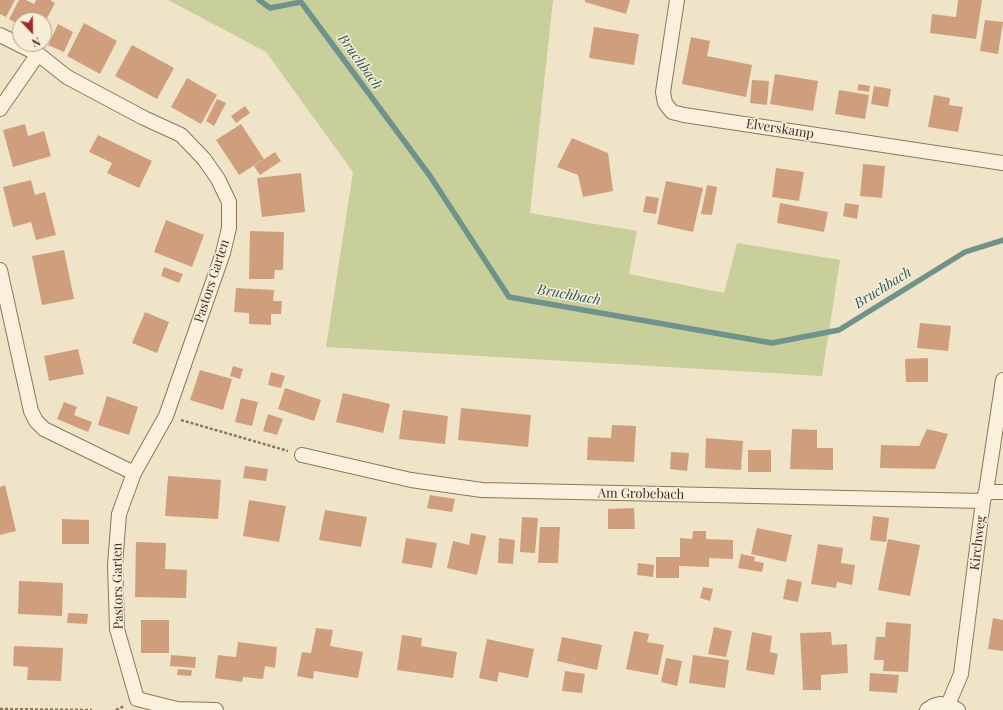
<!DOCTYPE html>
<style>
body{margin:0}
#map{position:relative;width:1003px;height:710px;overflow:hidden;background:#f0e4c8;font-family:"Playfair Display",serif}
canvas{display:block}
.north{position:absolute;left:12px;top:12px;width:40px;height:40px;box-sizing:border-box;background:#f7eed8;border:1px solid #ada18e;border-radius:50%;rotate:158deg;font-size:11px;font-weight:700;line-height:16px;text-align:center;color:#3d2e20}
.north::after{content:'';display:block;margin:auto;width:14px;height:18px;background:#9e2a2b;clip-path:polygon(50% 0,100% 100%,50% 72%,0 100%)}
</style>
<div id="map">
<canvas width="1003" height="710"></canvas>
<div class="north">N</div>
</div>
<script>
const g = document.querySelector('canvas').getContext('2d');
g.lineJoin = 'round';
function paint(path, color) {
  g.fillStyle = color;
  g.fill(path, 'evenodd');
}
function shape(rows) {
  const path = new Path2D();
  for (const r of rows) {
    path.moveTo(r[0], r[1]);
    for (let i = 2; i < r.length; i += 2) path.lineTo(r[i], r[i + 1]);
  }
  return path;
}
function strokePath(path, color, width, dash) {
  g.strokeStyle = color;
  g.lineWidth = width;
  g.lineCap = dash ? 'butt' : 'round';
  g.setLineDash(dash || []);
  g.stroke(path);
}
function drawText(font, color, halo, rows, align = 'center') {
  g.font = font + ' "Playfair Display",serif';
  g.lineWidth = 3;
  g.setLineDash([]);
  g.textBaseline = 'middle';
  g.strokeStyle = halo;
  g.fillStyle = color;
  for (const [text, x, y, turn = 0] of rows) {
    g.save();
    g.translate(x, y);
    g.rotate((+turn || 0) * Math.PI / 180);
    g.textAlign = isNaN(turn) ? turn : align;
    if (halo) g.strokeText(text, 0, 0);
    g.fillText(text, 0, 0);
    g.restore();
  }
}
paint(shape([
 [168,0,553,0,530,213,637,231,629,274,724,293,737,243,840,260,822,376,326,347,353,172,266,52]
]), '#c9cf9b');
strokePath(shape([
 [259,0,270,8,301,2,430,176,509,297,772,343,839,330,965,252,1003,240]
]), '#6f938a', 5.5);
paint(shape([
 [0,0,15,0,6,17,0,14],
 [19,0,26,0,34,4,36,0,50,0,55,3,44,24,44,20,20,20,20,25,9,19],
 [585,0,630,0,626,14,585,2],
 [958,0,982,0,976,39,930,33,932,14,956,17],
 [985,20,1003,22,998,54,980,51],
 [84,23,117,41,100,74,67,56],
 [58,24,73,32,64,52,48,45],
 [594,27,639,34,634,65,589,58],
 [691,37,710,41,707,56,752,65,746,97,682,84],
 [132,45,174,68,157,99,115,76],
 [775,74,818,81,813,111,770,104],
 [187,78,217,95,201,124,171,107],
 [752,80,769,81,767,105,750,103],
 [859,84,870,86,869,92,857,90],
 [874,86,891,89,888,107,871,104],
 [839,90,869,95,865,119,835,114],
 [934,95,950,98,949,105,963,107,958,132,928,127],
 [217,99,226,103,214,126,206,121],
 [245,106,250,113,236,123,231,116],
 [25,124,28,136,44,131,51,156,13,167,3,130],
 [241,124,264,159,239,175,216,140],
 [98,135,152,161,139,188,107,173,112,163,89,152],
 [572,138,608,153,613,191,583,197,578,175,557,167],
 [275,152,281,161,260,175,254,166],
 [863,164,885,166,882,198,860,196],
 [776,168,804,172,799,201,772,197],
 [301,173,305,212,262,217,257,178],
 [31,180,35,195,45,192,56,235,36,240,31,222,13,227,3,187],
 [666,181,703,188,693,232,657,224],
 [707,185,717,187,712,215,701,214],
 [646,196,659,198,656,214,643,212],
 [780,203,828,212,824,232,777,223],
 [845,203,859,205,857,219,843,216],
 [166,220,204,235,192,267,154,252],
 [250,231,284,232,283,270,275,270,274,279,249,279],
 [64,250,74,299,42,305,32,256],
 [164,267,183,274,179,283,161,276],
 [236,288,274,290,273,301,282,301,281,314,271,314,271,325,249,324,249,313,234,312],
 [145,312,169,322,157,353,132,343],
 [920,323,951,326,948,351,917,348],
 [78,349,84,374,49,381,44,356],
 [928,358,928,382,906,382,905,359],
 [233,366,243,369,240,379,230,376],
 [200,370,232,379,223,410,190,400],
 [271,372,285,376,281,388,268,385],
 [285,388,321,400,314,421,278,409],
 [343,393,390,404,383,433,336,422],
 [107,396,138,407,129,435,98,425],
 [241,398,258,402,252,426,235,422],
 [64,402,77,407,74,415,92,422,88,432,57,419],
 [461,408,531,415,528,447,458,440],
 [403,410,448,416,445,444,399,439],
 [268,414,283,419,277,435,263,431],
 [612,425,636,426,634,462,587,460,588,437,611,438],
 [792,429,817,430,817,448,833,448,833,470,790,469],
 [927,429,948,434,935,469,880,468,881,445,919,446],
 [706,438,743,441,741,470,705,468],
 [748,450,771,450,771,472,748,472],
 [671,452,689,453,687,471,670,469],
 [245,466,268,469,266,481,243,478],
 [168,476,221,480,218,519,165,516],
 [5,485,16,531,0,535,0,487],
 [430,495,455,499,452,512,427,508],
 [249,500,286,506,279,542,243,536],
 [634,508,635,529,608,529,608,509],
 [325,510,367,517,361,547,319,540],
 [873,516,889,518,886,542,870,540],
 [522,517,538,518,535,553,520,552],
 [62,519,89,520,89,544,62,544],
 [540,527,560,527,558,563,538,563],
 [757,528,792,535,786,562,751,554],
 [693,531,706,531,706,539,733,540,733,559,709,558,709,567,679,566,679,578,656,578,656,557,680,557,680,538,692,539],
 [471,533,486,536,477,575,447,568,453,541,469,545],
 [406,538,437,543,432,568,402,563],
 [499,538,515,540,513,564,498,563],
 [888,539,920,545,910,596,878,590],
 [136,542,166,543,165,569,187,570,186,598,135,597],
 [818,544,843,548,841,563,855,565,852,585,837,582,836,588,811,584],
 [741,554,755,557,754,561,764,563,762,572,738,568],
 [638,563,654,565,653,577,637,575],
 [787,579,802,582,798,602,783,599],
 [19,581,63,583,62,616,18,614],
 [703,587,713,589,710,601,700,598],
 [68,613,88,614,87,624,67,623],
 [993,618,1003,620,1003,651,988,649],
 [141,620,169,620,169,653,141,653],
 [886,622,911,624,908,672,883,671,884,660,874,660,876,637,885,637],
 [714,627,732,631,726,657,708,654],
 [316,628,333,630,330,646,363,652,358,678,314,671,313,679,297,676,302,652,311,653],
 [634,631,649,634,647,642,664,645,658,675,626,669],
 [752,632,772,636,770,652,778,654,774,675,746,670],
 [831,632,832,645,847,644,848,673,821,675,821,690,803,690,800,633],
 [402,635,422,638,421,646,457,652,453,678,397,670],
 [562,637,602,645,597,670,557,661],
 [487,639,534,649,528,678,499,672,497,682,479,678],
 [238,642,277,647,275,668,265,666,263,679,243,677,242,682,215,678,218,655,236,657],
 [14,646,63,648,61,681,27,680,28,667,13,666],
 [171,655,196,657,195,668,170,666],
 [693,655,729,660,725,688,689,683],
 [666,658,682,661,677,686,661,682],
 [178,669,192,670,191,676,177,675],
 [565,671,585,674,582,693,562,691],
 [870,673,899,675,897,693,869,691]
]), '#cf9f7d');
const street = shape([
 [677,0,663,92,665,103,672,112,684,115,1003,163],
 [0,35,38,54,67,77,144,118,181,135,204,159,218,179,229,202,229,228,223,253,166,416,134,473],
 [0,109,38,54],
 [0,270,31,411,36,421,44,429,134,473,119,514,115,565,117,629,137,699,177,709,216,710],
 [302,455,411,480,482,490,983,501],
 [986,492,1003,492],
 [948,705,961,674,983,501,986,492,1003,380],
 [927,710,933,706,940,704,948,705,958,710]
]);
strokePath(street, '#8d765c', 16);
strokePath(shape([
 [181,420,288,451],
 [0,709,92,710],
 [116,710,124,706]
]), '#8d765c', 2.5, [3, 2]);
strokePath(street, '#faf1dc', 14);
drawText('13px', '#3d2e20', '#f7eed8', [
 ["Elverskamp",780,129,9],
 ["Pastors Garten",212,281,-72],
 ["Am Grobebach",641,494,1],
 ["Kirchweg",978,543,-83],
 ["Pastors Garten",118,586,-91]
]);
drawText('italic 14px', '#2f5d5a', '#f7eed8', [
 ["Bruchbach",360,62,54],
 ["Bruchbach",883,288,-32],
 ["Bruchbach",569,295,10]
]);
</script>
